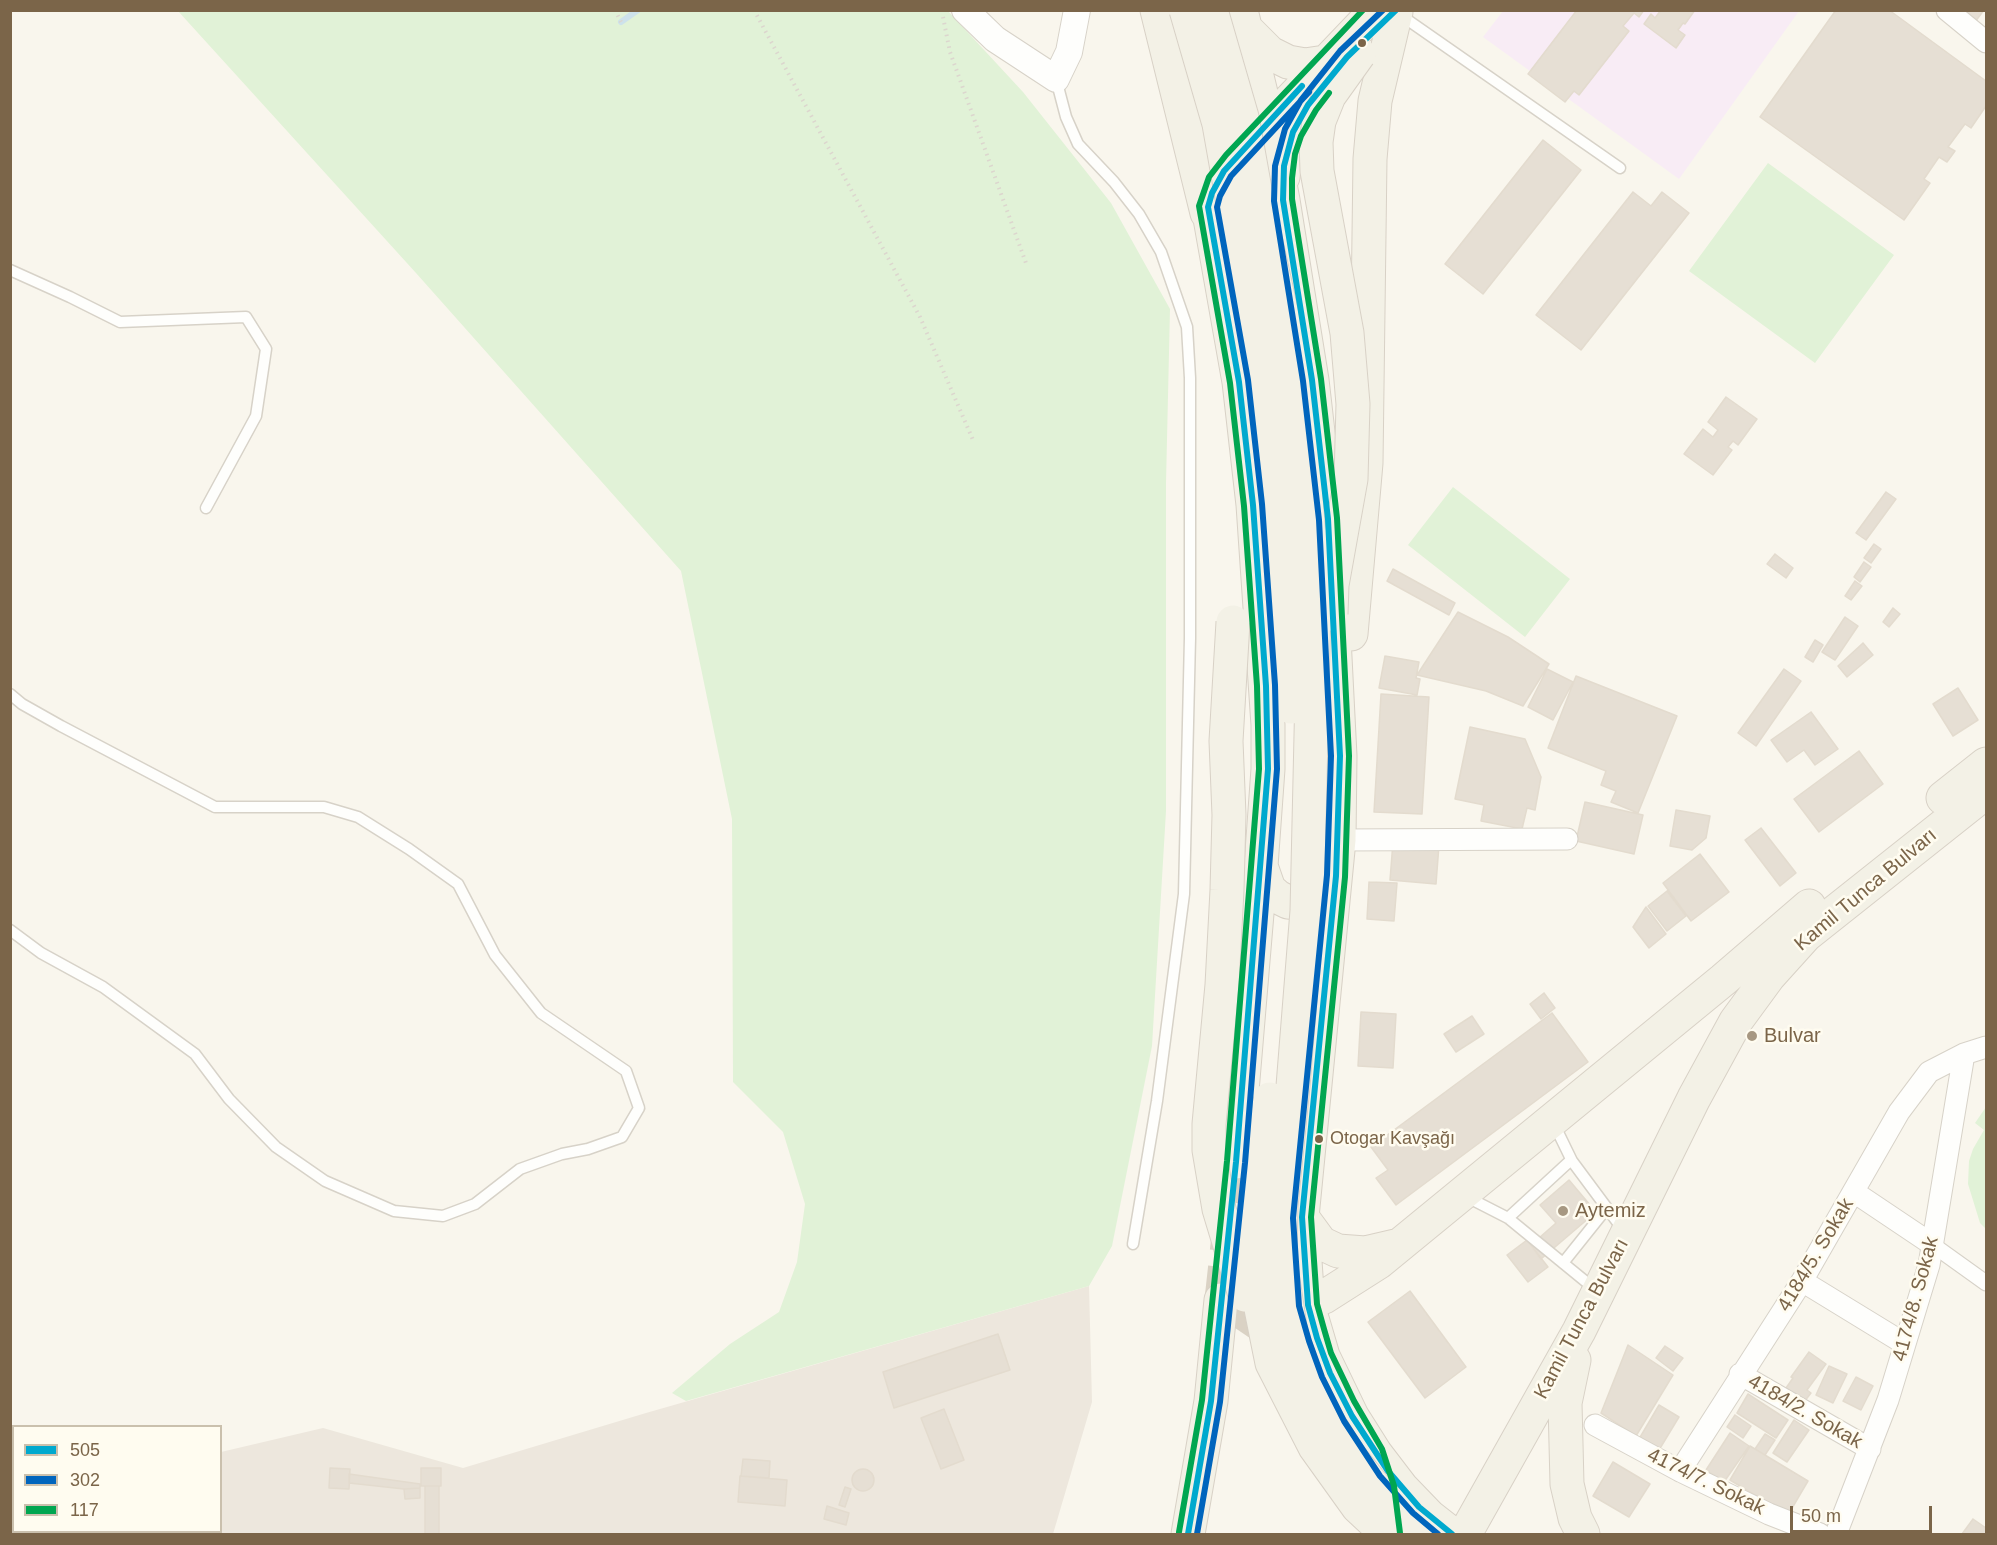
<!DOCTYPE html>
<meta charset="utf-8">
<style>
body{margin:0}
#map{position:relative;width:1997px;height:1545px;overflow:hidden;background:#f9f6ed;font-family:Arial,sans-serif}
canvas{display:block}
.frame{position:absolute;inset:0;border:12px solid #7b6549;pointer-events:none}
.legend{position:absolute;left:12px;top:1425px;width:210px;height:108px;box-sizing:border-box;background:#fffcf0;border:2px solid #cac0ad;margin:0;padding:8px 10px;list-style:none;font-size:18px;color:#7b6549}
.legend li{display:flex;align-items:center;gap:12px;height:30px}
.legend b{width:30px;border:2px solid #cac0ad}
.scale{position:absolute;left:1790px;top:1506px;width:142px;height:27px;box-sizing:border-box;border:3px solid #7b6549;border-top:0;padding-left:8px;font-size:18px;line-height:21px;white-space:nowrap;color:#7b6549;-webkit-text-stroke:4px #fffcf0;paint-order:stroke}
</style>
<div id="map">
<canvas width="1997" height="1545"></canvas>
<div class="frame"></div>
<ul class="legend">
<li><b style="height:8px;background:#00a9ce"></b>505</li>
<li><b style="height:8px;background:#0065bd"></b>302</li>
<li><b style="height:8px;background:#00a651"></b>117</li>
</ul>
<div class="scale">50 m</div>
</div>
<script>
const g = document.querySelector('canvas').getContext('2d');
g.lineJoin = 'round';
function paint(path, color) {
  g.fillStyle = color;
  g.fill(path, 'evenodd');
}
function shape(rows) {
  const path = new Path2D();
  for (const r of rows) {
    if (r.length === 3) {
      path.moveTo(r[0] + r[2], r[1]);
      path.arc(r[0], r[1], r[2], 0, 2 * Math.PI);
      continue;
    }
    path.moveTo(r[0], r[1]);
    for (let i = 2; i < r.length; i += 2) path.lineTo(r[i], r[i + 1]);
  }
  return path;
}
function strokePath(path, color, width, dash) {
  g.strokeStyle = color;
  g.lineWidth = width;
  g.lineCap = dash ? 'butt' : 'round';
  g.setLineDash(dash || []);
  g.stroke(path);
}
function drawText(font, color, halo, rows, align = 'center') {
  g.font = font + ' Arial,sans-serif';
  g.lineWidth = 5;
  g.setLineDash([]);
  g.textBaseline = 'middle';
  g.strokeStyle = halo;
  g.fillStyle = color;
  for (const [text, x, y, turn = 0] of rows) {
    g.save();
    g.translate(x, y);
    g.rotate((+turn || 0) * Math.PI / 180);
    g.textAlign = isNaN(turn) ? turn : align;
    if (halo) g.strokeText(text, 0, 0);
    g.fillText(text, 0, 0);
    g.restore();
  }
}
paint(shape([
 [1089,1286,1092,1402,1053,1534,11,1534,11,1505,13,1501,14,1532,220,1532,221,1452,323,1428,463,1468,646,1413]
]), '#ede7dd');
paint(shape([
 [1503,11,1799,11,1679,179,1483,37]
]), '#f8ecf5');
paint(shape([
 [178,11,948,11,1023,92,1111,203,1170,309,1166,483,1166,811,1152,1046,1112,1246,1089,1286,686,1401,672,1393,730,1344,779,1312,797,1262,805,1204,783,1132,733,1082,732,819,681,571,416,273],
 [1768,163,1894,255,1815,363,1689,271],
 [1453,487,1570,579,1525,637,1408,545],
 [1986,1107,1986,1229,1980,1223,1968,1184,1969,1161,1973,1149,1984,1130,1975,1123]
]), '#e1f2d7');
strokePath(shape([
 [621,22,638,10]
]), '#cde2eb', 6);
const building = shape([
 [1577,10,1644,10,1639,17,1634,13,1623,26,1629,31,1579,95,1574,91,1565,102,1528,74,1577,10],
 [1661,10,1695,10,1685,24,1683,23,1678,30,1685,35,1676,48,1644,24,1651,14,1655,18,1661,10],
 [1836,10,1889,10,1986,81,1986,106,1971,128,1965,124,1948,147,1955,151,1947,162,1939,157,1924,179,1930,183,1904,220,1760,117,1836,10],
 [1957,10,1984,10,1972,26,1957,10],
 [1543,140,1581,170,1483,294,1445,264,1543,140],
 [1633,192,1651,206,1662,192,1689,213,1581,350,1536,315,1633,192],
 [1726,397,1757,419,1738,445,1733,441,1728,447,1732,450,1713,475,1684,454,1703,429,1713,437,1718,430,1708,422,1726,397],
 [1886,492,1896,499,1866,540,1856,533,1886,492],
 [1874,544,1881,549,1871,563,1864,558,1874,544],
 [1775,554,1793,568,1786,578,1767,564,1775,554],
 [1864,562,1871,567,1860,582,1854,577,1864,562],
 [1393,569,1455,603,1449,615,1387,581,1393,569],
 [1855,581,1862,586,1851,600,1845,596,1855,581],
 [1893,608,1900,614,1889,627,1883,622,1893,608],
 [1458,612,1508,637,1549,664,1523,706,1486,691,1417,675,1458,612],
 [1845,617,1858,626,1835,660,1822,652,1845,617],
 [1815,640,1823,645,1813,662,1805,657,1815,640],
 [1863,643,1873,655,1847,677,1838,666,1863,643],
 [1385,656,1419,662,1416,678,1420,679,1417,695,1379,688,1385,656],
 [1547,669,1573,682,1553,720,1528,707,1547,669],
 [1784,669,1801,681,1756,746,1738,733,1784,669],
 [1576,676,1677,716,1638,813,1611,802,1616,791,1601,785,1606,771,1548,748,1576,676],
 [1958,688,1978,720,1953,736,1933,704,1958,688],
 [1381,694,1429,697,1422,814,1374,812,1381,694],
 [1811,712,1838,749,1815,765,1804,750,1787,762,1771,740,1811,712],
 [1470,727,1525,739,1541,777,1535,810,1527,808,1522,829,1481,821,1484,805,1455,799,1470,727],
 [1859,751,1883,784,1819,832,1794,799,1859,751],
 [1585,802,1643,815,1634,854,1576,841,1585,802],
 [1676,810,1710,816,1706,838,1692,850,1670,846,1676,810],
 [1761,828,1796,873,1780,886,1745,840,1761,828],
 [1393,842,1439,845,1436,884,1390,880,1393,842],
 [1700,854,1729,892,1691,921,1663,883,1700,854],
 [1369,882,1397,883,1394,921,1367,919,1369,882],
 [1667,891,1686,916,1667,931,1648,906,1667,891],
 [1646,907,1666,934,1649,948,1633,927,1646,907],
 [1544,993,1555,1008,1541,1019,1530,1004,1544,993],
 [1361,1012,1396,1014,1393,1068,1358,1066,1361,1012],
 [1552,1013,1588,1062,1396,1205,1376,1178,1388,1170,1371,1147,1552,1013],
 [1472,1016,1484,1034,1456,1052,1444,1034,1472,1016],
 [1569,1180,1596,1212,1541,1259,1531,1245,1556,1223,1540,1205,1569,1180],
 [1527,1240,1548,1267,1528,1282,1507,1255,1527,1240],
 [1410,1291,1466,1367,1425,1398,1368,1322,1410,1291],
 [998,1334,1010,1370,894,1408,883,1372,998,1334],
 [1628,1345,1673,1375,1636,1436,1601,1413,1628,1345],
 [1665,1346,1683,1358,1673,1371,1656,1358,1665,1346],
 [1809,1352,1826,1364,1807,1390,1811,1393,1804,1402,1786,1388,1793,1378,1791,1377,1809,1352],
 [1829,1366,1847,1374,1833,1403,1816,1395,1829,1366],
 [1856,1377,1873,1386,1861,1410,1843,1401,1856,1377],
 [1748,1394,1788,1420,1776,1438,1737,1413,1748,1394],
 [1659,1405,1679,1417,1659,1450,1639,1439,1659,1405],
 [944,1409,964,1460,941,1469,921,1418,944,1409],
 [1735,1415,1751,1426,1743,1438,1727,1427,1735,1415],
 [1794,1420,1809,1430,1787,1462,1773,1453,1794,1420],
 [1730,1433,1749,1446,1724,1482,1706,1470,1730,1433],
 [1765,1434,1775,1440,1765,1455,1755,1449,1765,1434],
 [1750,1446,1808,1481,1788,1515,1730,1480,1750,1446],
 [743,1459,770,1461,769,1478,741,1476,743,1459],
 [1613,1462,1650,1484,1629,1517,1593,1496,1613,1462],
 [330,1468,350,1469,349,1489,329,1488,330,1468],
 [421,1468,441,1468,441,1486,421,1486,421,1468],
 [863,1480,11],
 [349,1474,420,1484,420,1488,404,1489,349,1483,349,1474],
 [740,1476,787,1480,785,1506,738,1502,740,1476],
 [425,1486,439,1486,439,1534,425,1534,425,1486],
 [845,1487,851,1489,845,1507,839,1505,845,1487],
 [420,1488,420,1498,405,1499,404,1489,420,1488],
 [827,1506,849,1513,846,1525,824,1519,827,1506],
 [1973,1519,1986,1528,1986,1534,1962,1534,1973,1519]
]);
paint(building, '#e6dfd4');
strokePath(building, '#e3dbce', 1.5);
strokePath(shape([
 [1221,1300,1236,1162],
 [1241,1332,1254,1313,1265,1307,1278,1304,1286,1305]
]), '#dad2c4', 33, [33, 16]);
const service = shape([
 [1399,14,1620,168],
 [1056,79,1066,117,1078,144,1114,182,1139,214,1161,252,1187,327,1190,378,1190,638,1184,894,1157,1101,1133,1244],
 [10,270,70,297,120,322,246,317,266,349,256,416,206,508],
 [10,694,22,704,61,726,215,807,324,807,358,817,409,849,458,884,495,955,541,1013,626,1071,639,1108,622,1137,588,1149,562,1154,520,1169,475,1204,443,1216,394,1211,325,1181,276,1147,229,1099,195,1054,103,987,41,953,10,930],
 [1554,1124,1572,1161,1624,1231],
 [1465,1196,1508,1218,1596,1290],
 [1508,1218,1571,1160],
 [1563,1263,1607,1208]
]);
const pedestrian = shape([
 [1933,1245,1986,1283]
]);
const minor = shape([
 [1947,10,1986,42],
 [1339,840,1567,839],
 [1854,1192,1933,1245],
 [1802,1281,1905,1344],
 [1740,1374,1870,1449],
 [1595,1425,1680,1471,1769,1514,1820,1534],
 [1680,1471,1802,1281,1899,1112,1929,1072,1964,1054,1986,1047],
 [1836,1534,1888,1400,1929,1265,1964,1054]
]);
const tertiary = shape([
 [965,10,995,39,1056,79,1069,52,1077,10]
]);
const primary = shape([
 [1157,10,1207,213],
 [1241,10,1268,122,1283,200,1312,380,1328,519,1340,756,1339,840,1302,1217,1308,1305,1323,1356,1352,1416,1376,1454,1402,1488,1429,1516,1452,1534],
 [1246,29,1270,53,1288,62,1305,65,1325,62],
 [1283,177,1286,152,1293,132,1308,105,1321,88],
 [1351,634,1366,463,1370,159,1375,101,1396,12],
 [1943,798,1986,764],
 [1261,866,1269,889,1278,897,1288,902,1299,903,1311,901,1321,896,1329,887],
 [1236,1162,1261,866,1268,769,1268,725,1253,505,1239,382,1208,207,1217,181,1233,160,1376,10],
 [1302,1217,1321,1243,1338,1251,1365,1253,1395,1246],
 [1296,1309,1324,1297,1379,1262,1723,980,1809,906],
 [1574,1360,1565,1403,1567,1484,1575,1518,1583,1534],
 [1188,1534,1211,1401,1221,1300],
 [1465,1534,1579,1331,1694,1098,1736,1021,1769,976,1806,935,1986,792]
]);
strokePath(service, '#d7d2c8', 13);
strokePath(pedestrian, '#d7d2c8', 17);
strokePath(minor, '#d7d2c8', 23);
strokePath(tertiary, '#d7d2c8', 28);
strokePath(primary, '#d8d1c6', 35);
strokePath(shape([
 [615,10,621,22],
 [754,10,920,317,973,440],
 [943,17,950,52,1027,266]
]), '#dcd6ce', 4, [1.5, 4.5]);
strokePath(service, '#fefefc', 10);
strokePath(pedestrian, '#fefefc', 15);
strokePath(minor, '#fefefc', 21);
strokePath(tertiary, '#fefefc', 26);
strokePath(primary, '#f3f1e6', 33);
const primaryBridge = shape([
 [1186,10,1219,124,1270,412,1286,590,1291,707],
 [1211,10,1242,117,1258,206,1284,324,1301,431,1314,604,1307,911,1293,1086,1281,1206,1280,1260,1291,1333,1304,1373,1323,1414,1350,1457,1376,1489,1411,1522,1428,1534],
 [1331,614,1332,585,1351,479,1353,404,1347,333,1317,171,1316,142,1319,121,1329,96,1359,54],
 [1233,622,1226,741,1229,815,1227,890,1222,985,1209,1124,1209,1150,1219,1209,1245,1295],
 [1270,1099,1258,1186,1255,1254,1258,1294,1272,1363,1315,1447,1358,1507,1387,1534]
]);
strokePath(primaryBridge, '#d8d1c6', 35, []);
strokePath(primaryBridge, '#f3f1e6', 33);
strokePath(shape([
 [1396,10,1347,57,1308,105,1293,132,1284,166,1283,200,1312,380,1328,519,1340,756,1336,876,1302,1217,1308,1305,1317,1338,1330,1373,1352,1416,1388,1471,1419,1507,1452,1534],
 [1188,1534,1211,1401,1236,1162,1268,769,1266,686,1253,505,1239,382,1208,207,1212,193,1224,171,1302,86]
]), '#00a9ce', 6);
strokePath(shape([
 [1383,10,1340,51,1301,100,1285,129,1275,166,1274,201,1303,381,1319,520,1331,756,1327,875,1293,1218,1299,1306,1309,1341,1322,1377,1344,1421,1380,1476,1413,1513,1438,1534],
 [1197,1534,1220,1402,1245,1163,1277,769,1275,685,1262,504,1248,380,1217,207,1220,196,1231,176,1309,92]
]), '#0065bd', 6);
strokePath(shape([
 [1329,93,1316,110,1301,136,1295,154,1292,178,1292,199,1321,379,1337,518,1349,756,1345,877,1311,1217,1317,1304,1324,1329,1331,1353,1354,1401,1382,1449,1394,1486,1400,1533],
 [1179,1532,1202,1400,1227,1161,1259,769,1257,686,1244,506,1230,383,1199,206,1209,177,1226,155,1363,10]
]), '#00a651', 6);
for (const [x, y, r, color] of [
 [1362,43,5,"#7b6549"],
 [1752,1036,6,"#a79882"],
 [1319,1139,5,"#7b6549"],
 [1563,1211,6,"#a79882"]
]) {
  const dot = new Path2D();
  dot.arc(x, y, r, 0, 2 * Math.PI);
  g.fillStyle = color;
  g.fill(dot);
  strokePath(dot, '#fffcf0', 2);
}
drawText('18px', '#7b6549', '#fffcf0', [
 ["Otogar Kavşağı",1330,1139]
], 'left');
drawText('20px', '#7b6549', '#fffcf0', [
 ["Kamil Tunca Bulvarı",1866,890,-40],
 ["4184/5. Sokak",1816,1255,-59],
 ["4174/8. Sokak",1916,1299,-75],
 ["Kamil Tunca Bulvarı",1582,1319,-62],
 ["4184/2. Sokak",1805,1412,30],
 ["4174/7. Sokak",1706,1482,26]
]);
drawText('20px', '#7b6549', '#fffcf0', [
 ["Bulvar",1764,1036],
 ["Aytemiz",1575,1211]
], 'left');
</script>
